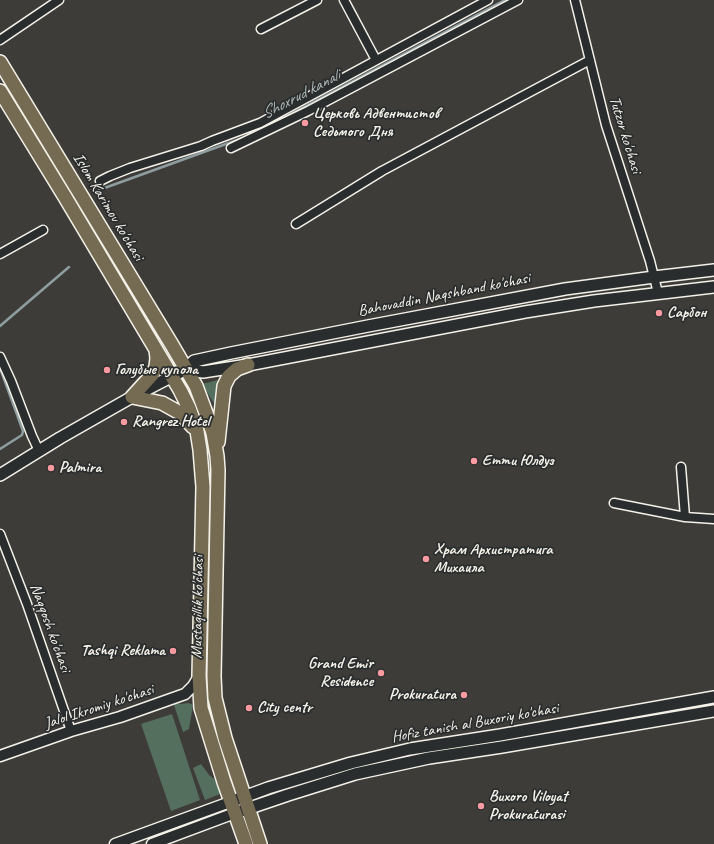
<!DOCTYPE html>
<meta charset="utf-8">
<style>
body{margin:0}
canvas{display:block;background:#3e3c39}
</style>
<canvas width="714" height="844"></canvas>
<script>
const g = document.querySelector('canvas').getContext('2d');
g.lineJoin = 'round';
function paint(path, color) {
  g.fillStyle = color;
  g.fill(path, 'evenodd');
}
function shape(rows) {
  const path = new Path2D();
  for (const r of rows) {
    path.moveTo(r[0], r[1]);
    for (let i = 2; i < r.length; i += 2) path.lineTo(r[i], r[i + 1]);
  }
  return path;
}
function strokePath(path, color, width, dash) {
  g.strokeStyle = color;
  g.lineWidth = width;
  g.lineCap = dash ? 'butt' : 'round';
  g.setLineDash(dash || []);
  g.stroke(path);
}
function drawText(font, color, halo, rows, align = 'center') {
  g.font = font + ' Caveat,sans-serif';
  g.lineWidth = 3.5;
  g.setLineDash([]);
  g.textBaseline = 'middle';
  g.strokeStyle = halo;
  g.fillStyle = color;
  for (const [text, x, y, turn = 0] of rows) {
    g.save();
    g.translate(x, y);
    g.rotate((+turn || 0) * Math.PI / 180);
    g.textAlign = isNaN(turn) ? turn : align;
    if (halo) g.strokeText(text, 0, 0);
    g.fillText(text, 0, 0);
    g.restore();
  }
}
paint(shape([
 [218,380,216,390,215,405,202,384],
 [173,702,181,704,189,703,193,705,189,729,183,732],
 [172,714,200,800,171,811,141,724],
 [201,764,209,775,217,781,220,794,205,800,193,768]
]), '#546f5e');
strokePath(shape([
 [274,123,505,0],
 [99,190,248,136],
 [0,326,69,267],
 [0,368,23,431,22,435,0,449]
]), '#8e9d9f', 2.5);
const minor = shape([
 [344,0,376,60],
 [575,0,606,125,650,261,658,293],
 [261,29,317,0],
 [0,40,59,0],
 [231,148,308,111,518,0],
 [100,181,110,176,130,168,201,146,212,141,260,123,488,0],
 [296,224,382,171,590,60],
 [0,254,43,230],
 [0,357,11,381,32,436,39,451],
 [681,467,685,517,714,519],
 [614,503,685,517],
 [0,534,27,604,71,731]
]);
const tertiary = shape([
 [0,756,71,731,120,717,185,694,193,686,199,676],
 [115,844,230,802],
 [152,844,235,813]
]);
const secondary = shape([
 [186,369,203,372,248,365,525,312,594,301,714,287],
 [0,475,60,438,132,397,186,369,194,361,231,353,368,326,565,289,654,277,714,270],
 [230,802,268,788,351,763,410,749,500,735,714,697],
 [235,813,288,795,355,774,429,758,502,747,714,711]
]);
const primary = shape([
 [0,62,172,345,196,386,209,421,213,433,217,456,218,470,214,676,215,698,225,738,260,844],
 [0,91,65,197,180,390,189,408,197,431,200,450,203,487,199,676,201,708,224,782,246,844],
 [132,397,162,403,180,413,193,427],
 [132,397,152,375,156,367,157,358,156,350],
 [218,442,224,386,229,376,237,369,248,365]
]);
strokePath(minor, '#f4f1e8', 11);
strokePath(tertiary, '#f4f1e8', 13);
strokePath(secondary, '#f4f1e8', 14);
strokePath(primary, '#f4f1e8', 16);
strokePath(minor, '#2a2d2e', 8);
strokePath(tertiary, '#2a2d2e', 10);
strokePath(secondary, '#2a2d2e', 11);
strokePath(primary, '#746b52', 13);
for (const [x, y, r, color] of [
 [305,123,4,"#ff9aa2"],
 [659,313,4,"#ff9aa2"],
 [107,370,4,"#ff9aa2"],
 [124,422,4,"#ff9aa2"],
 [474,461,4,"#ff9aa2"],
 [51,468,4,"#ff9aa2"],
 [426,559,4,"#ff9aa2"],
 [173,651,4,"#ff9aa2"],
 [381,673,4,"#ff9aa2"],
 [464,695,4,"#ff9aa2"],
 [249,708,4,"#ff9aa2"],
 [481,806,4,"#ff9aa2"]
]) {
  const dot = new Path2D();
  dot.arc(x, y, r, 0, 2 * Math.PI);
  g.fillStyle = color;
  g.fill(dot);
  strokePath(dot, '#2a2d2e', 1.5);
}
drawText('bold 16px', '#f4f1e8', '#2a2d2e', [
 ["Церковь Адвентистов",313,114],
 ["Седьмого Дня",313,132],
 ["Сарбон",667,313],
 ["Голубые купола",115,370],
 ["Rangrez Hotel",132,422],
 ["Етти Юлдуз",482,461],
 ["Palmira",59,468],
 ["Храм Архистратига",434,550],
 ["Михаила",434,568],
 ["Tashqi Reklama",165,651,"right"],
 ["Grand Emir",373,664,"right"],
 ["Residence",373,682,"right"],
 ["Prokuratura",456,695,"right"],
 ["City centr",257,708],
 ["Buxoro Viloyat",489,797],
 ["Prokuraturasi",489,815]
], 'left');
drawText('16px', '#f4f1e8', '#2a2d2e', [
 ["Tutzor ko'chasi",625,135,73],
 ["Islom Karimov ko'chasi",108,207,59],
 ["Bahovaddin Naqshband ko'chasi",444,295,-11],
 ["Mustaqillik ko'chasi",198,607,-89],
 ["Naqqosh ko'chasi",50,628,70],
 ["Jalol Ikromiy ko'chasi",99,707,-18],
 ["Hofiz tanish al Buxoriy ko'chasi",475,723,-10]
]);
drawText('italic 17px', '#b0b9b7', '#2a2d2e', [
 ["Shoxrud kanali",301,95,-28]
]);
</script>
